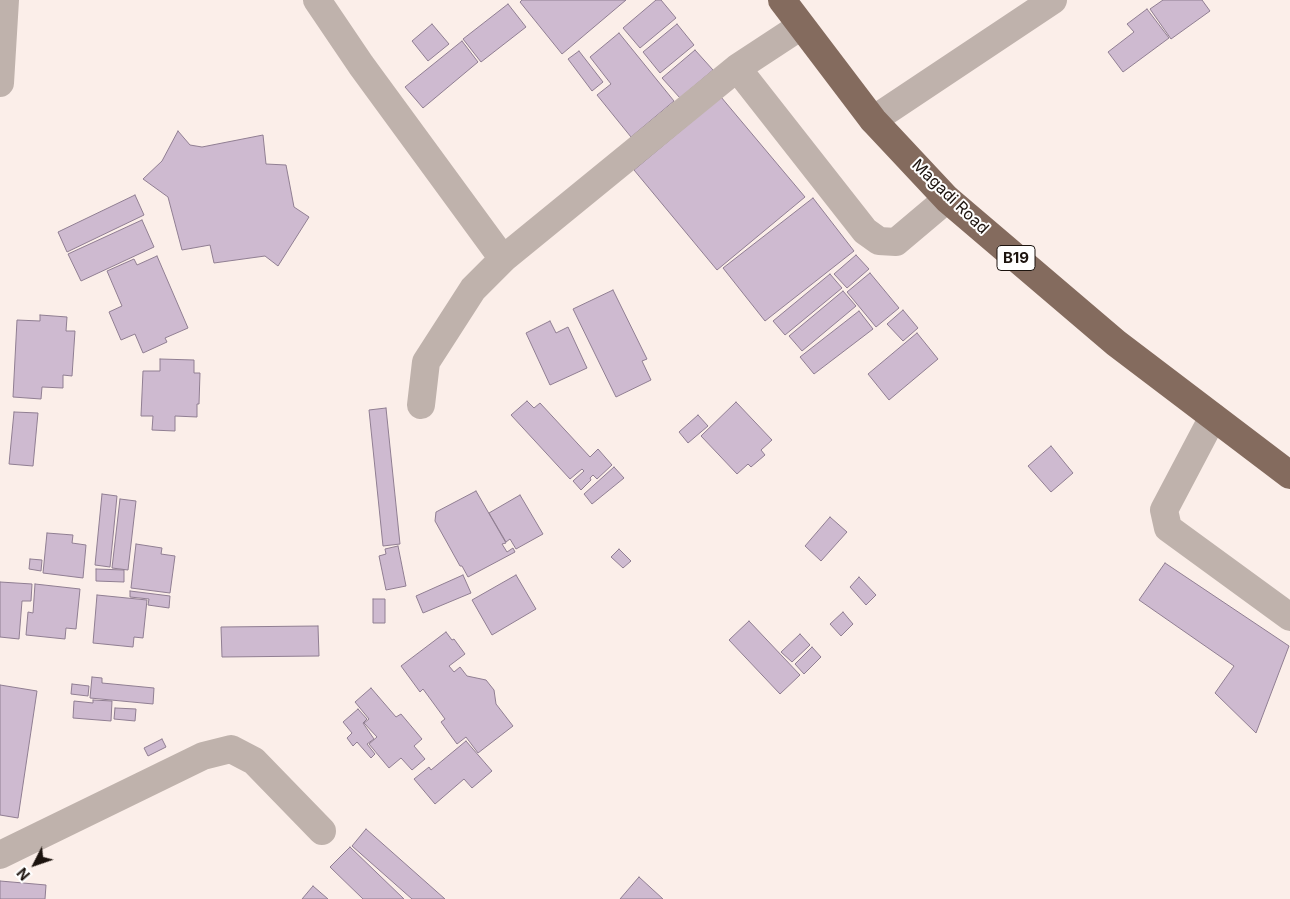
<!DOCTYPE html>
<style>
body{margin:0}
#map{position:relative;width:1290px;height:899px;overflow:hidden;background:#fbeee9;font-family:Inter,sans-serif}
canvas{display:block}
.north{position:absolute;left:10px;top:839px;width:50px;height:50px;-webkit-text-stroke:4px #fff;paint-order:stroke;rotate:229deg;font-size:14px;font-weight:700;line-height:20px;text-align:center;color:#1c130e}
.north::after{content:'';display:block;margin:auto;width:18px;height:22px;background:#1c130e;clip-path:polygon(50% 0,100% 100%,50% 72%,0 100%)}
</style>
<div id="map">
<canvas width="1290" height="899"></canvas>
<div class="north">N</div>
</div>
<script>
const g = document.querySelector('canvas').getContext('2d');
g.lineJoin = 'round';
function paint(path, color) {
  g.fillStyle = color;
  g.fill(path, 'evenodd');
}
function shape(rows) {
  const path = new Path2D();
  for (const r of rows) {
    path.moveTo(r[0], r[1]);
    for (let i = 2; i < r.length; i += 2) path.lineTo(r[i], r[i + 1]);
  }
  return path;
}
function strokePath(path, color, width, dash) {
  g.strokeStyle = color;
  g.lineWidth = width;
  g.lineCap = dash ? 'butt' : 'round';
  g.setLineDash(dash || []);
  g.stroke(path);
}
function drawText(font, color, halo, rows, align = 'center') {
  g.font = font + ' Inter,sans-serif';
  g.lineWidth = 4;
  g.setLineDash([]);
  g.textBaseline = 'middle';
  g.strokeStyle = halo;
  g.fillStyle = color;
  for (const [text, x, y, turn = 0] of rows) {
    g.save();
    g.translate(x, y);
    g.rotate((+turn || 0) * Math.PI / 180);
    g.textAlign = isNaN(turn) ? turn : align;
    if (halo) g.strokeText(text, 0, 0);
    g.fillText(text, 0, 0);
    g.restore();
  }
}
const building = shape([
 [522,0,626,0,562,54,520,2,522,0],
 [656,0,661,0,676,18,640,48,623,28,656,0],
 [1163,0,1202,0,1210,11,1171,39,1150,9,1163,0],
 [508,4,526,27,481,62,463,39,508,4],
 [1147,9,1169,38,1123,72,1108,52,1134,32,1127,24,1147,9],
 [432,24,449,44,428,61,412,41,432,24],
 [677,24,694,45,660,73,643,52,677,24],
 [619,33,674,101,631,137,597,95,611,84,590,57,619,33],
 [462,41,478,62,423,108,405,87,462,41],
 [695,50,713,70,680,98,662,78,695,50],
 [579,51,603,82,592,91,568,59,579,51],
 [721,97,805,197,717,270,634,170,721,97],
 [178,131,190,145,202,147,263,135,266,164,286,165,294,207,309,217,278,266,265,256,214,263,210,245,182,250,168,197,143,179,162,161,178,131],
 [135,195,144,215,67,252,58,232,135,195],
 [813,198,854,251,765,321,723,268,813,198],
 [142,220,154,247,81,281,68,254,142,220],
 [856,255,869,269,847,288,834,274,856,255],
 [157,256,188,328,165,338,167,342,143,353,135,334,121,340,109,312,122,306,107,271,134,259,137,265,157,256],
 [870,273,899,308,876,327,847,292,870,273],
 [830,274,842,288,785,335,773,321,830,274],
 [613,290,647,359,642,361,651,380,616,397,573,309,613,290],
 [843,291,856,306,802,351,789,336,843,291],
 [903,310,918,328,903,341,887,324,903,310],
 [859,311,873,329,814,374,800,357,859,311],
 [40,315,67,317,66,331,75,331,72,376,63,375,63,388,42,387,41,399,13,397,17,320,40,321,40,315],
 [550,321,556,333,568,327,587,368,550,385,526,333,550,321],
 [917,333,938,359,889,400,868,374,917,333],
 [160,359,194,360,194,373,200,373,199,404,197,404,197,417,175,416,175,431,152,430,153,416,141,416,143,371,160,371,160,359],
 [527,401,534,408,540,403,590,457,598,449,612,465,597,479,593,475,590,478,591,480,581,490,573,481,584,471,582,469,570,479,511,415,527,401],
 [736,402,772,440,761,450,765,455,751,467,748,464,737,474,701,436,736,402],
 [386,408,400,544,383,546,369,410,386,408],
 [14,412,38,413,33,466,9,464,14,412],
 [698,415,708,426,688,443,679,432,698,415],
 [1051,446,1073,473,1051,492,1028,466,1051,446],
 [614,467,624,478,592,504,584,494,614,467],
 [476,491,506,543,502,544,507,552,513,548,515,552,468,577,462,566,460,566,435,521,436,512,476,491],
 [102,494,117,496,110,567,95,565,102,494],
 [520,495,543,534,516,549,510,539,506,542,489,513,520,495],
 [120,499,136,501,128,570,112,568,120,499],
 [830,517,847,532,821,561,805,546,830,517],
 [47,533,73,535,72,543,86,545,83,578,43,573,47,533],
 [136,544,162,548,161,554,175,556,170,593,131,588,136,544],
 [398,546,406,586,386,590,379,556,386,554,385,549,398,546],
 [619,549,631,561,623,568,611,557,619,549],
 [30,559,42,560,41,571,29,569,30,559],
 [1165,563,1289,646,1256,733,1215,693,1234,666,1139,600,1165,563],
 [96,569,124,570,124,582,96,581,96,569],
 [463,575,471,593,423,613,416,596,463,575],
 [516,575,536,609,492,635,472,600,516,575],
 [859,577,876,595,866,605,850,587,859,577],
 [0,582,32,584,31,601,22,601,19,639,0,637,0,582],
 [35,584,80,589,76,629,66,628,65,639,26,635,28,612,33,613,35,584],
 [130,591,170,596,169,608,148,605,149,599,130,597,130,591],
 [97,595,147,600,143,638,134,637,133,647,93,643,97,595],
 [373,599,385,599,385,623,373,623,373,599],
 [843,612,853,624,841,636,830,624,843,612],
 [749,621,800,675,780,694,729,640,749,621],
 [318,626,319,656,222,657,221,627,318,626],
 [446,632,452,640,454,639,465,654,449,666,454,672,460,667,467,676,486,680,494,690,496,704,513,726,478,753,466,737,457,744,441,722,445,719,423,689,420,692,401,666,446,632],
 [800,634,810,645,792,662,781,652,800,634],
 [812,647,821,657,804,674,795,664,812,647],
 [92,677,102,678,102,683,154,688,153,704,90,698,92,677],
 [72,684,89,686,88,696,71,694,72,684],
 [0,685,37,691,18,818,0,815,0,685],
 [371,688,396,717,401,714,422,739,414,746,425,759,412,770,401,758,389,768,369,744,377,737,364,723,369,719,355,702,371,688],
 [93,700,112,701,111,721,73,718,74,701,93,703,93,700],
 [115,708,136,709,135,721,114,719,115,708],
 [358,709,367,719,363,723,374,739,367,744,375,754,371,758,357,742,353,746,347,738,352,733,343,722,358,709],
 [162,739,166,747,148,756,144,748,162,739],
 [466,741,492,771,472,788,464,779,435,804,414,779,429,767,431,770,466,741],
 [366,829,445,899,412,899,352,846,366,829],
 [350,847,404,899,363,899,330,867,350,847],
 [639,877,663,899,620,899,639,877],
 [0,881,46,885,45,899,0,899,0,881],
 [313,886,328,899,302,899,313,886]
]);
paint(building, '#cebad0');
strokePath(building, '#907e92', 1);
strokePath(shape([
 [317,0,361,65,503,259],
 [737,68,865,231,879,241,896,242,947,199],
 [0,83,5,0],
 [873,120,1053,0],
 [421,405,426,362,473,289,503,259,737,68,801,26],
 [1213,417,1164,510,1168,528,1290,617],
 [0,855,203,756,231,749,254,761,322,831]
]), '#bfb2ac', 28);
strokePath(shape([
 [782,0,873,120,947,199,1116,343,1290,475]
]), '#846b5e', 28);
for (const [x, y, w] of [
 [1016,258,38]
]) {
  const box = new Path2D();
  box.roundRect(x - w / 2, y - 12.5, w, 25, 4);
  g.fillStyle = '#fff';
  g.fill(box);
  strokePath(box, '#1c130e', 1);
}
drawText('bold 15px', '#1c130e', null, [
 ["B19",1016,258]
]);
drawText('16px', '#1c130e', '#fff', [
 ["Magadi Road",950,197,44]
]);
</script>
